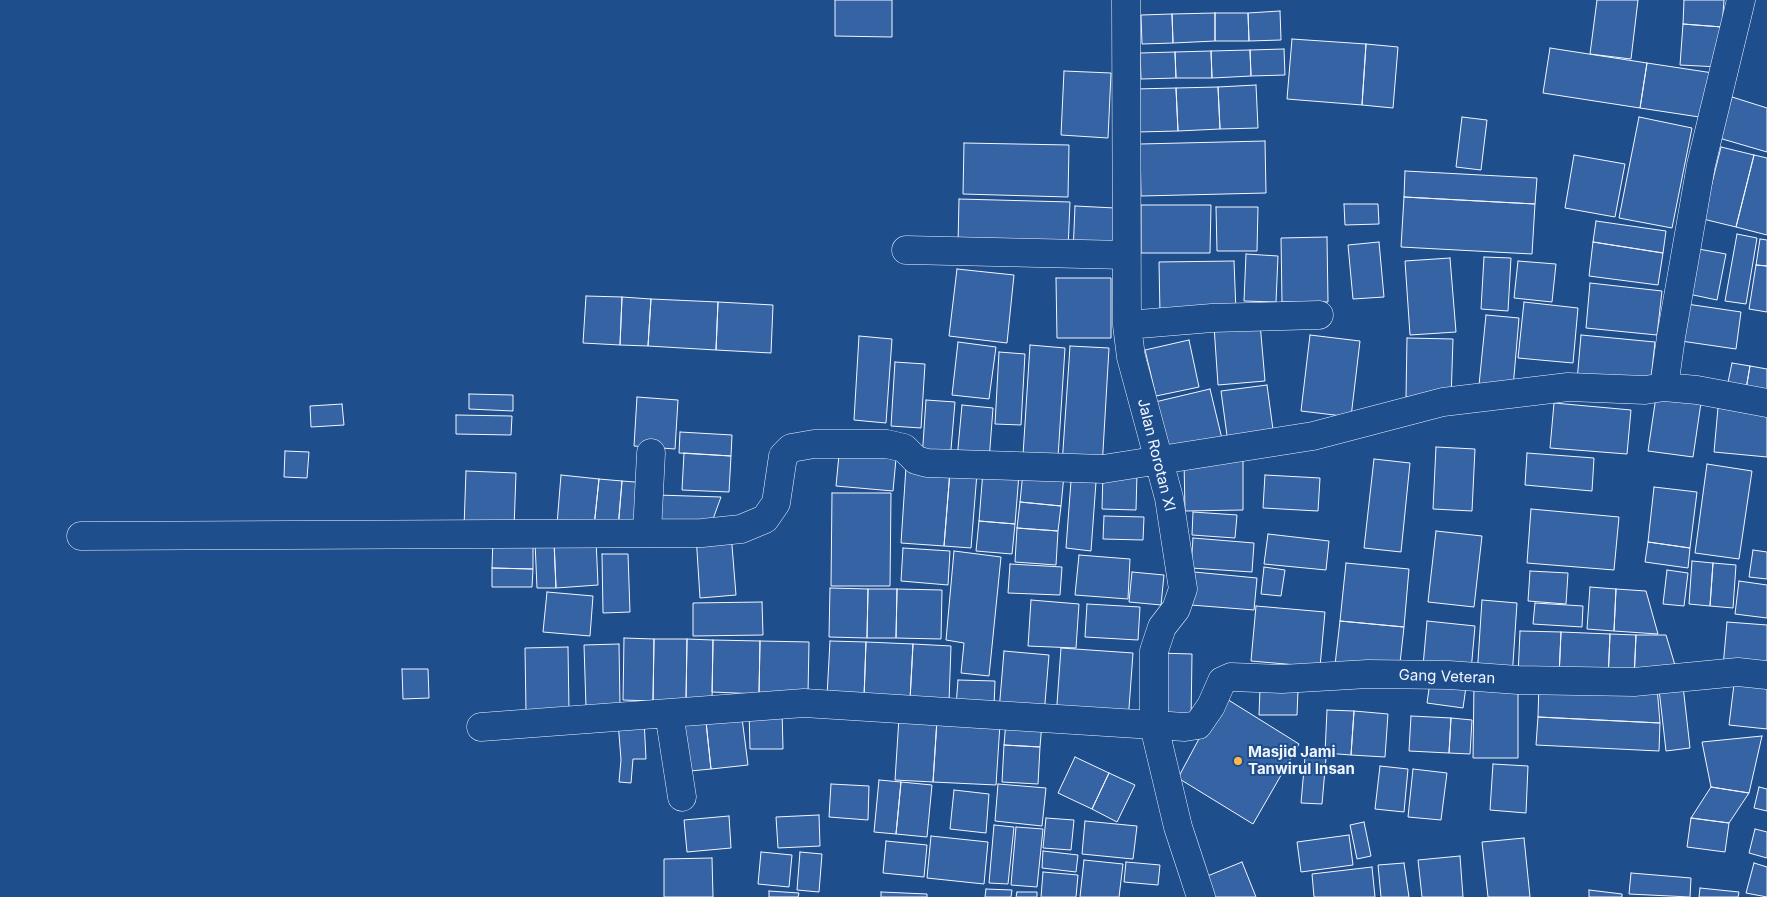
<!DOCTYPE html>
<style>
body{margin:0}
canvas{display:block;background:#1f4e8c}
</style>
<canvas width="1767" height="897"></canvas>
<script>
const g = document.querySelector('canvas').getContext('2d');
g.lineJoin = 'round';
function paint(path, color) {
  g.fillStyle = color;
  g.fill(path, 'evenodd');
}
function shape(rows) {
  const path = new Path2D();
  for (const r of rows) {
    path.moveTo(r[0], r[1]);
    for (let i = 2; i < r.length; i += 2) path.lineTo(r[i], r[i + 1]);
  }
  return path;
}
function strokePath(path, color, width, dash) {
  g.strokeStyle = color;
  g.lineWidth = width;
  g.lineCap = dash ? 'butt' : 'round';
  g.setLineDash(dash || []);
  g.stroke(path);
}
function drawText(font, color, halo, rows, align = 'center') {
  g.font = font + ' Inter,sans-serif';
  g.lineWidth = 4;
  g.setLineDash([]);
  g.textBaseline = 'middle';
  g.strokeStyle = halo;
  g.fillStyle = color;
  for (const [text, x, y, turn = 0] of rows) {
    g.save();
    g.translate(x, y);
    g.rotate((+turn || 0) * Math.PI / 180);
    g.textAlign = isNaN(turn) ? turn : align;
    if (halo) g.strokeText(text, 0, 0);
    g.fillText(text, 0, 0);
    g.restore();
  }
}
const building = shape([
 [835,0,892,0,892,37,835,36,835,0],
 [1597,0,1638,0,1631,59,1590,54,1597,0],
 [1684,0,1724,0,1722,27,1683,24,1684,0],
 [1280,11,1281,40,1249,41,1248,13,1280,11],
 [1215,13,1215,41,1173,43,1172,14,1215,13],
 [1215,13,1248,13,1249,41,1215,41,1215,13],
 [1172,14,1173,43,1142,44,1141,15,1172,14],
 [1683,24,1722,27,1720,67,1680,65,1683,24],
 [1292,39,1366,44,1362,105,1287,99,1292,39],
 [1366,44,1398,47,1393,108,1362,105,1366,44],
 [1550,48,1647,63,1640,108,1543,93,1550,48],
 [1284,49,1285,75,1251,76,1250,50,1284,49],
 [1250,50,1251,76,1212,78,1211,51,1250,50],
 [1211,51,1212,78,1176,78,1175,52,1211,51],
 [1175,52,1176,78,1141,79,1140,53,1175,52],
 [1647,63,1713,73,1706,118,1640,108,1647,63],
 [1064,71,1111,73,1108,138,1061,135,1064,71],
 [1256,85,1258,128,1220,129,1218,87,1256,85],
 [1218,87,1220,129,1178,131,1176,88,1218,87],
 [1176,88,1178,131,1137,132,1135,89,1176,88],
 [1732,97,1767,108,1767,152,1719,138,1732,97],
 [1462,117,1487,120,1481,170,1456,167,1462,117],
 [1639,117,1692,128,1672,228,1619,218,1639,117],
 [1265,141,1266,193,1141,196,1140,144,1265,141],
 [964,143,1069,145,1068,197,963,194,964,143],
 [1721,147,1754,155,1736,227,1703,219,1721,147],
 [1574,155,1625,164,1615,217,1565,208,1574,155],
 [1754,155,1767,158,1767,235,1736,227,1754,155],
 [1405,171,1537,178,1535,204,1404,197,1405,171],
 [1404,197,1535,204,1532,254,1401,247,1404,197],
 [959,199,1070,202,1068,249,958,245,959,199],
 [1344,204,1378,204,1379,224,1345,225,1344,204],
 [1141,205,1211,205,1210,253,1141,253,1141,205],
 [1075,206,1115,208,1113,254,1073,253,1075,206],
 [1216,207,1258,207,1257,251,1217,251,1216,207],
 [1596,221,1666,231,1663,253,1593,242,1596,221],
 [1737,234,1757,238,1746,304,1725,301,1737,234],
 [1327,237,1328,302,1282,302,1281,238,1327,237],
 [1760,239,1767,240,1767,266,1756,265,1760,239],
 [1379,242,1384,297,1353,299,1348,245,1379,242],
 [1593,242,1663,253,1658,285,1589,276,1593,242],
 [1693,248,1726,254,1717,300,1684,293,1693,248],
 [1246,254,1278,256,1276,302,1244,301,1246,254],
 [1484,257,1511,258,1508,311,1481,309,1484,257],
 [1450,258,1456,332,1410,335,1405,261,1450,258],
 [1234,261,1236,312,1160,314,1159,262,1234,261],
 [1518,261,1556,264,1552,302,1514,298,1518,261],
 [1756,265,1767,266,1767,312,1749,309,1756,265],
 [957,269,1014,275,1007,343,949,336,957,269],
 [1056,278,1111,278,1111,338,1057,338,1056,278],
 [1590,283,1662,291,1657,335,1586,328,1590,283],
 [586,296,622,297,620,345,583,343,586,296],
 [622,297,651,299,648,346,620,345,622,297],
 [651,299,718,302,716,350,648,346,651,299],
 [718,302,773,305,771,353,716,350,718,302],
 [1524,302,1578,308,1573,363,1518,358,1524,302],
 [1680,303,1741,312,1736,349,1674,340,1680,303],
 [1486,315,1519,318,1513,388,1479,385,1486,315],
 [1260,323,1265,381,1218,385,1214,326,1260,323],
 [1310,335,1360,341,1351,417,1301,411,1310,335],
 [1581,335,1655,342,1650,388,1577,381,1581,335],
 [859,336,892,339,886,423,854,420,859,336],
 [1407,338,1453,339,1451,399,1406,397,1407,338],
 [1189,340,1199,387,1156,396,1145,350,1189,340],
 [958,342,996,347,989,399,952,395,958,342],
 [1030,345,1065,348,1058,457,1023,455,1030,345],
 [1070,346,1109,348,1102,468,1062,465,1070,346],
 [999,352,1025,354,1021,425,995,424,999,352],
 [895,362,925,364,921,428,891,426,895,362],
 [1732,363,1750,366,1745,395,1726,392,1732,363],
 [1750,366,1767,369,1767,399,1745,395,1750,366],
 [1267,385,1274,437,1228,443,1221,391,1267,385],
 [1210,389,1223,443,1168,457,1155,402,1210,389],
 [1657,390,1702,396,1693,457,1648,451,1657,390],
 [469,394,513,395,513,411,469,409,469,394],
 [637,397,678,400,675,449,634,446,637,397],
 [926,400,955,402,950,461,922,459,926,400],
 [1554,403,1631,410,1627,454,1550,448,1554,403],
 [342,404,344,425,311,427,310,406,342,404],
 [962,405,993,408,989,461,957,459,962,405],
 [1718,408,1767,413,1767,457,1714,452,1718,408],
 [456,415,512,416,511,435,456,434,456,415],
 [680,432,732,435,731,456,679,453,680,432],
 [840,444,897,448,893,491,836,486,840,444],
 [1436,447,1475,449,1472,511,1433,509,1436,447],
 [285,451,309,452,307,478,284,477,285,451],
 [684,453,731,456,729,492,682,490,684,453],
 [1527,453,1594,458,1592,491,1525,485,1527,453],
 [1374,459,1410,463,1401,552,1364,548,1374,459],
 [1243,460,1243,510,1185,511,1184,461,1243,460],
 [1707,464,1752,471,1739,559,1695,553,1707,464],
 [906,467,950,471,944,546,901,543,906,467],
 [466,471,516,473,514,529,464,528,466,471],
 [950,471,977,473,971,548,944,546,950,471],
 [983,471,1019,474,1015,524,979,521,983,471],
 [1023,472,1064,475,1061,506,1020,502,1023,472],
 [1103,472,1137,473,1136,510,1102,509,1103,472],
 [561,475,599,479,594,527,557,524,561,475],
 [1265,475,1320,478,1318,511,1263,508,1265,475],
 [599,479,622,481,618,529,594,527,599,479],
 [622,481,648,483,644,532,618,529,622,481],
 [1071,481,1096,482,1091,551,1066,548,1071,481],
 [1654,487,1697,492,1690,548,1648,542,1654,487],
 [832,493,891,493,890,586,831,586,832,493],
 [657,495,721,497,709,530,655,527,657,495],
 [1020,502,1061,506,1058,531,1017,528,1020,502],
 [1531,509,1619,517,1614,570,1527,563,1531,509],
 [1193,512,1237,515,1235,538,1192,535,1193,512],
 [1104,516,1144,517,1143,540,1103,539,1104,516],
 [979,521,1015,524,1012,554,976,551,979,521],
 [1017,528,1058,531,1056,565,1015,562,1017,528],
 [1436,531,1482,536,1474,607,1428,602,1436,531],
 [731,533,736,595,700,598,696,535,731,533],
 [1268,534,1329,541,1326,570,1264,564,1268,534],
 [1193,538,1254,543,1252,572,1191,568,1193,538],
 [493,539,533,539,533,569,492,568,493,539],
 [596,539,598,585,556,588,554,541,596,539],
 [554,541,556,588,537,588,535,542,554,541],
 [1648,542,1690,548,1688,568,1645,562,1648,542],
 [903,548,950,551,948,585,901,581,903,548],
 [1753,550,1767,552,1767,579,1749,577,1753,550],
 [954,551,1001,557,989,676,961,673,964,643,946,640,954,551],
 [602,554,628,554,630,612,603,613,602,554],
 [1079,555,1130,559,1128,599,1075,595,1079,555],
 [1692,561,1713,563,1710,606,1689,604,1692,561],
 [1346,563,1409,569,1404,627,1340,621,1346,563],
 [1713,563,1736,565,1733,608,1710,606,1713,563],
 [1010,564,1062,567,1060,595,1008,593,1010,564],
 [1264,567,1285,570,1281,596,1261,594,1264,567],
 [492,568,533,569,532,587,492,587,492,568],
 [1667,570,1688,573,1684,606,1663,604,1667,570],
 [1530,571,1568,573,1566,604,1528,601,1530,571],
 [1132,572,1164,575,1161,605,1129,602,1132,572],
 [1194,572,1257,578,1254,610,1191,605,1194,572],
 [1739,581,1767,585,1767,618,1735,614,1739,581],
 [1590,587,1616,589,1614,631,1587,629,1590,587],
 [830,588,868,589,867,638,829,637,830,588],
 [868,589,897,589,896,638,867,638,868,589],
 [897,589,942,590,941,639,896,638,897,589],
 [1616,589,1646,591,1658,634,1614,631,1616,589],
 [547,592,593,596,590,636,543,632,547,592],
 [1031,600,1079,604,1076,648,1028,646,1031,600],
 [1482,600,1517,603,1512,678,1477,676,1482,600],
 [762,602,763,635,693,636,693,603,762,602],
 [1535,603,1583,606,1582,627,1533,624,1535,603],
 [1087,604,1140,607,1138,640,1085,637,1087,604],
 [1256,606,1325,612,1320,667,1251,661,1256,606],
 [1340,621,1404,627,1399,672,1335,665,1340,621],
 [1427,621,1475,626,1471,671,1423,666,1427,621],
 [1727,622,1767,625,1767,671,1723,667,1727,622],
 [1520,631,1561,632,1559,677,1518,676,1520,631],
 [1561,632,1610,634,1608,680,1559,677,1561,632],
 [1610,634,1636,635,1634,680,1608,680,1610,634],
 [1636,635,1666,635,1677,672,1634,680,1636,635],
 [624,638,654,639,653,701,623,700,624,638],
 [654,639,687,639,686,702,653,701,654,639],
 [687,639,713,640,712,702,686,702,687,639],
 [713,640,760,641,759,694,712,692,713,640],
 [760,641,809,642,808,694,759,694,760,641],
 [830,641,866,642,864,698,827,696,830,641],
 [866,642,913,644,910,700,864,698,866,642],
 [619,644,620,706,586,707,584,645,619,644],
 [913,644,951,646,949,702,910,700,913,644],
 [568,647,569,711,526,712,525,648,568,647],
 [1061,648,1133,653,1128,722,1056,718,1061,648],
 [1004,651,1049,655,1044,715,999,711,1004,651],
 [1158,653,1192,654,1191,722,1156,721,1158,653],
 [402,669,428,669,429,698,403,699,402,669],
 [1431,675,1467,680,1463,708,1427,703,1431,675],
 [1735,676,1767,679,1767,729,1729,725,1735,676],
 [958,680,995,681,994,708,956,706,958,680],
 [1539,682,1657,687,1660,723,1538,717,1539,682],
 [1474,684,1518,684,1518,758,1473,758,1474,684],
 [1683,686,1690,748,1666,751,1659,689,1683,686],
 [1260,689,1298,690,1297,715,1259,715,1260,689],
 [1222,696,1299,744,1253,824,1178,778,1222,696],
 [782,710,783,749,750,749,749,711,782,710],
 [1327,710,1354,711,1351,755,1325,753,1327,710],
 [1354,711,1388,714,1385,757,1351,755,1354,711],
 [1411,716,1451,718,1449,753,1409,751,1411,716],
 [1538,717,1660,723,1659,751,1536,745,1538,717],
 [742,718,748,765,711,769,706,722,742,718],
 [899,718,937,720,933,782,895,780,899,718],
 [1451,718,1472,720,1470,754,1449,753,1451,718],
 [644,719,646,759,633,759,631,783,619,782,621,760,618,721,644,719],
 [937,720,1000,724,996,785,933,782,937,720],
 [1006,721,1042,723,1040,747,1004,745,1006,721],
 [706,722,711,769,680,772,674,725,706,722],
 [1762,736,1749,793,1711,787,1702,742,1762,736],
 [1004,745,1040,747,1038,784,1002,782,1004,745],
 [1075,757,1109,773,1092,809,1058,793,1075,757],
 [1305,757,1326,758,1322,804,1301,803,1305,757],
 [1493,764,1528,766,1526,813,1490,810,1493,764],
 [1380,766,1408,769,1404,812,1375,809,1380,766],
 [1413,769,1447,773,1441,820,1408,817,1413,769],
 [1109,773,1135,785,1117,822,1092,809,1109,773],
 [879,780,901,782,896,834,874,832,879,780],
 [901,782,932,785,927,837,896,834,901,782],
 [831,784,869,786,868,820,829,817,831,784],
 [998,784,1046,788,1042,826,995,821,998,784],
 [1711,787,1749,793,1729,823,1691,818,1711,787],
 [1759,787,1767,789,1767,811,1754,808,1759,787],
 [954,790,989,794,986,833,950,829,954,790],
 [819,815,820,846,778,848,776,817,819,815],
 [729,816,731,848,687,852,684,820,729,816],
 [1046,818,1074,820,1071,850,1043,848,1046,818],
 [1691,818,1729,823,1725,852,1687,847,1691,818],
 [1085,821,1137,826,1133,859,1082,854,1085,821],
 [1364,822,1371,856,1357,859,1350,825,1364,822],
 [994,825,1014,827,1008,884,989,883,994,825],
 [1016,827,1043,829,1037,887,1011,885,1016,827],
 [1755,829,1767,832,1767,858,1749,853,1755,829],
 [1349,835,1353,865,1301,872,1297,842,1349,835],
 [931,836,988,842,984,884,927,878,931,836],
 [1524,838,1530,897,1488,897,1482,842,1524,838],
 [886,841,927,845,924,877,883,873,886,841],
 [1043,851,1078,855,1076,872,1042,868,1043,851],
 [761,852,792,855,789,887,758,884,761,852],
 [800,852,822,854,819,892,797,890,800,852],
 [1460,856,1463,897,1422,897,1418,860,1460,856],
 [712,858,713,897,664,897,664,859,712,858],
 [1084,860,1123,864,1119,897,1080,897,1084,860],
 [1126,862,1160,865,1158,885,1124,882,1126,862],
 [1242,862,1256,897,1207,897,1200,879,1242,862],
 [1404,863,1409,897,1381,897,1378,865,1404,863],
 [1754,863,1767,867,1767,897,1746,893,1754,863],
 [1372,867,1375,897,1314,897,1312,874,1372,867],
 [1043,872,1078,875,1076,897,1041,897,1043,872],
 [1631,873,1691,878,1690,897,1629,894,1631,873],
 [1700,888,1739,892,1738,897,1699,897,1700,888],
 [986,889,1012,890,1011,897,985,897,986,889],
 [1589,890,1622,894,1622,897,1589,897,1589,890],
 [769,891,799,893,798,897,769,897,769,891],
 [881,892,927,894,927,897,881,897,881,892],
 [1017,892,1037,892,1037,897,1016,897,1017,892]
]);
paint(building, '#3563a3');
strokePath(building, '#f2f6ff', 1);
const street = shape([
 [1126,0,1127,325,1131,357,1169,498,1183,589,1176,609,1162,627,1154,651,1154,726,1178,827,1201,897],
 [906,250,1126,255],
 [1127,325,1212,318,1319,315],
 [1664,387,1671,337,1701,165,1741,0],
 [647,533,651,453],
 [81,536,702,533,741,529,765,519,776,503,783,456,791,448,814,444,887,444,904,448,916,460,927,463,1103,469,1313,436,1443,402,1568,387,1645,390,1664,387,1697,390,1767,403],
 [669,713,682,797],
 [481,727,804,703,1185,727,1198,725,1211,706,1222,681,1231,677,1282,679,1368,674,1449,675,1518,680,1634,682,1738,672,1767,675]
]);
strokePath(street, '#f2f6ff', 29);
strokePath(street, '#1f4e8c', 28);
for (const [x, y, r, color] of [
 [1238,761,5,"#ffb74d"]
]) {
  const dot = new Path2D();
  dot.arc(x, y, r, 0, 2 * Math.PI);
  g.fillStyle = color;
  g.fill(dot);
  strokePath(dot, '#1f4e8c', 2);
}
drawText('15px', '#f2f6ff', '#1f4e8c', [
 ["Jalan Rorotan XI",1156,455,76],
 ["Gang Veteran",1447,677,2]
]);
drawText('bold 15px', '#f2f6ff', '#1f4e8c', [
 ["Masjid Jami",1248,752],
 ["Tanwirul Insan",1248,769]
], 'left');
</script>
